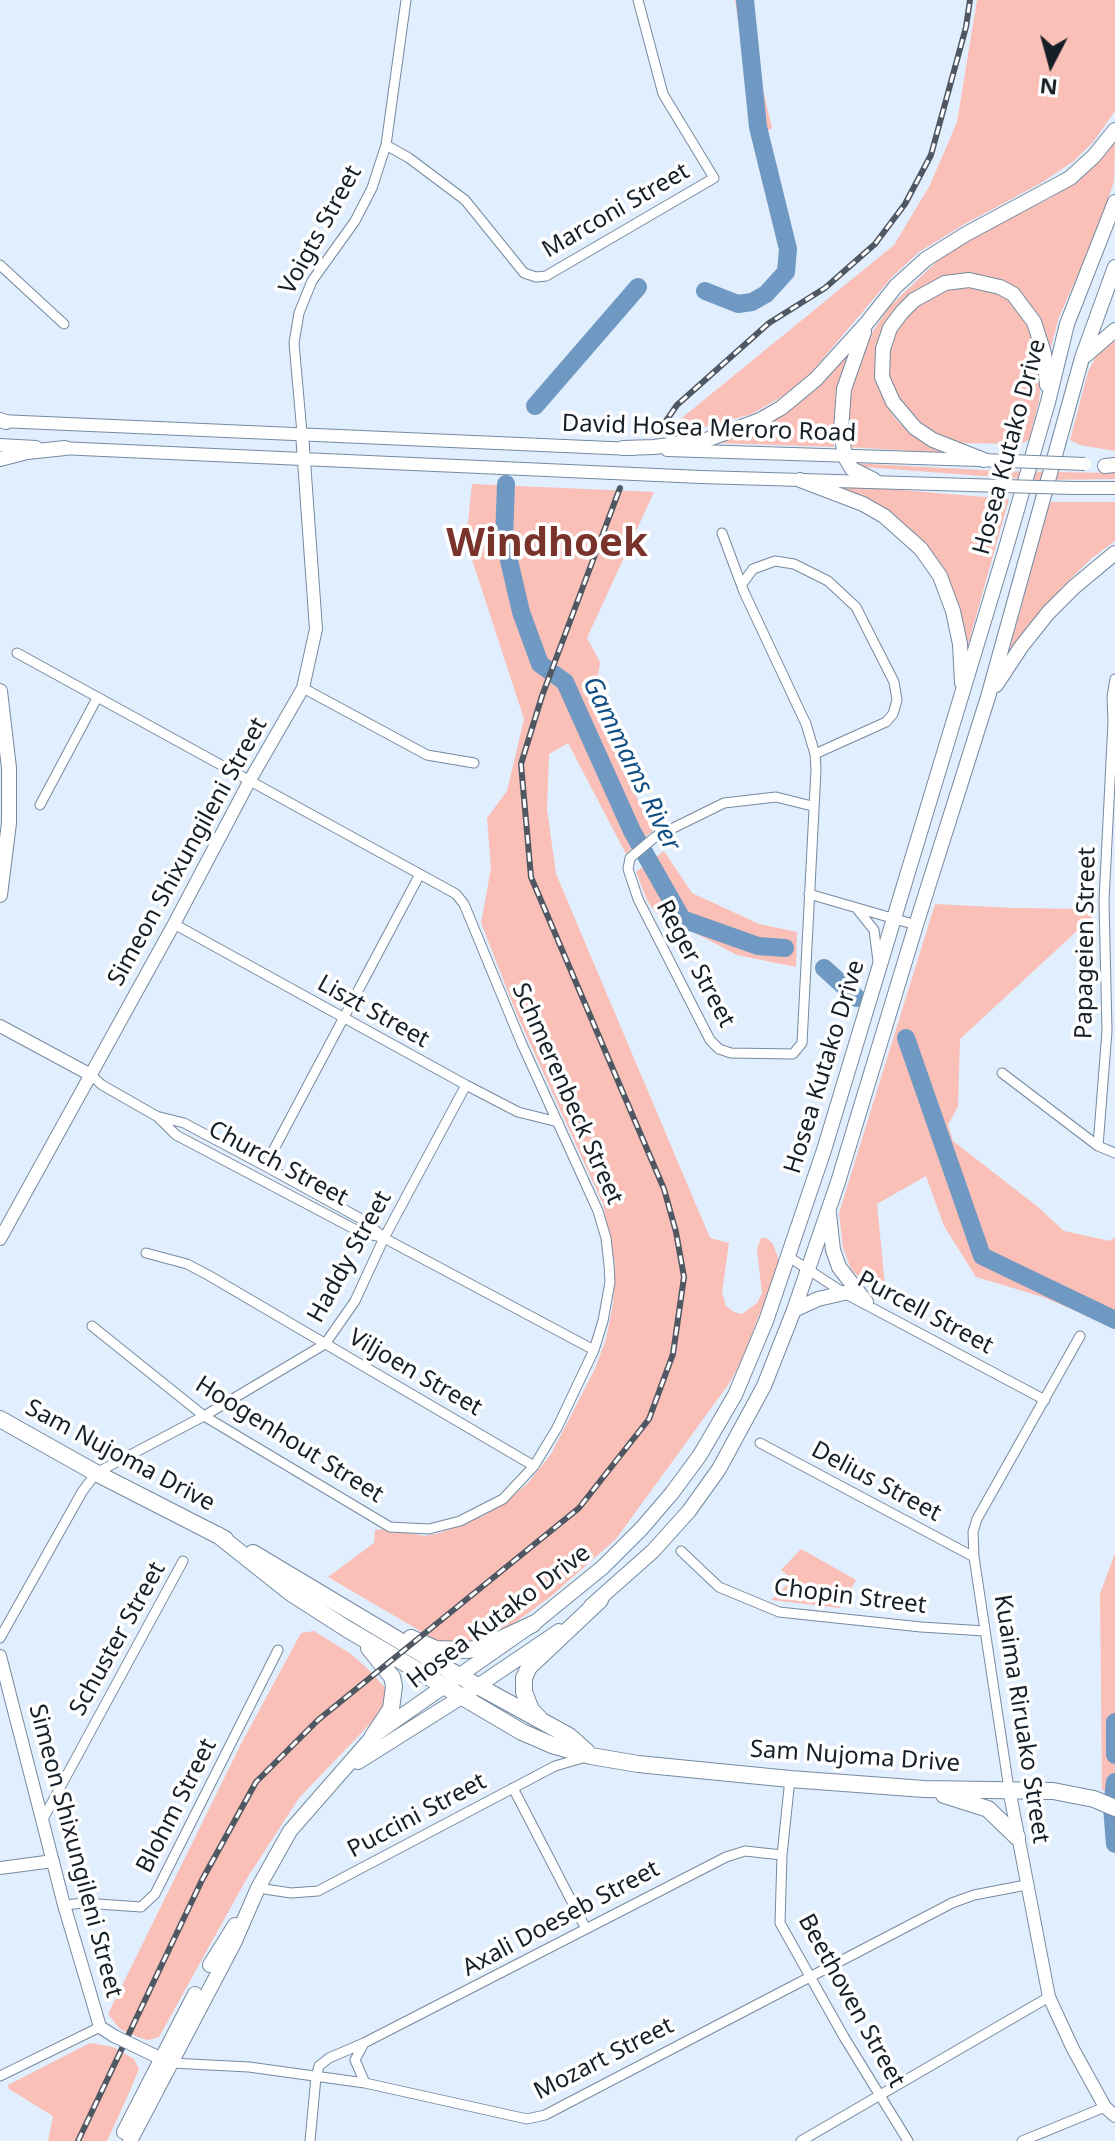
<!DOCTYPE html>
<style>
body{margin:0}
#map{position:relative;width:1115px;height:2141px;overflow:hidden;background:#e1eefd;font-family:"Noto Sans",sans-serif}
canvas{display:block}
.north{position:absolute;left:1011px;top:24px;width:80px;height:80px;-webkit-text-stroke:6px #fff;paint-order:stroke;rotate:186deg;font-size:22px;font-weight:700;line-height:32px;text-align:center;color:#161e26}
.north::after{content:'';display:block;margin:auto;width:28px;height:36px;background:#161e26;clip-path:polygon(50% 0,100% 100%,50% 72%,0 100%)}
</style>
<div id="map">
<canvas width="1115" height="2141"></canvas>
<div class="north">N</div>
</div>
<script>
const g = document.querySelector('canvas').getContext('2d');
g.lineJoin = 'round';
function paint(path, color) {
  g.fillStyle = color;
  g.fill(path, 'evenodd');
}
function shape(rows) {
  const path = new Path2D();
  for (const r of rows) {
    path.moveTo(r[0], r[1]);
    for (let i = 2; i < r.length; i += 2) path.lineTo(r[i], r[i + 1]);
  }
  return path;
}
function strokePath(path, color, width, dash) {
  g.strokeStyle = color;
  g.lineWidth = width;
  g.lineCap = dash ? 'butt' : 'round';
  g.setLineDash(dash || []);
  g.stroke(path);
}
function drawText(font, color, halo, rows, align = 'center') {
  g.font = font + ' "Noto Sans",sans-serif';
  g.lineWidth = 7;
  g.setLineDash([]);
  g.textBaseline = 'middle';
  g.strokeStyle = halo;
  g.fillStyle = color;
  for (const [text, x, y, turn = 0] of rows) {
    g.save();
    g.translate(x, y);
    g.rotate((+turn || 0) * Math.PI / 180);
    g.textAlign = isNaN(turn) ? turn : align;
    if (halo) g.strokeText(text, 0, 0);
    g.fillText(text, 0, 0);
    g.restore();
  }
}
paint(shape([
 [735,0,754,0,755,56,772,128,755,139],
 [977,0,1115,0,1115,111,1094,141,1074,161,1041,183,963,225,919,252,892,277,810,374,785,395,752,414,686,432,672,426,894,245,930,185,957,122],
 [1115,142,1114,181,1098,230,1059,317,1049,355,1030,307,971,275,898,309,878,379,884,399,894,417,909,432,947,453,847,447,849,396,864,345,889,307,952,247,1049,199,1093,168],
 [964,286,996,291,1013,303,1025,316,1033,334,1041,379,1039,401,1029,440,1020,444,955,443,923,429,892,393,885,361,895,330,918,304,944,290],
 [1115,336,1115,451,1080,445,1070,440,1088,372,1096,356],
 [852,347,835,430,834,447,718,443,770,423,798,404,818,387],
 [852,463,1000,471,1115,473,1115,479,1037,480,863,467],
 [472,484,654,492,587,638,600,662,594,708,653,831,639,841,626,854,568,743,549,754,547,809,556,874,710,1238,729,1243,722,1292,726,1306,734,1312,742,1314,757,1303,762,1293,757,1249,761,1238,767,1238,773,1244,780,1263,739,1366,728,1385,616,1539,550,1597,498,1635,474,1644,439,1642,328,1577,374,1543,375,1530,387,1529,425,1536,440,1533,483,1516,507,1501,528,1483,551,1454,595,1369,606,1339,613,1304,615,1264,603,1204,518,1017,481,923,491,868,487,818,507,791,524,719,466,541],
 [839,485,1009,499,966,652,939,568],
 [1050,502,1115,502,1115,541,1092,558,1061,588,1007,659],
 [664,851,692,893,759,924,797,932,796,967,737,955,655,912,647,900,636,872],
 [935,904,1013,908,1092,909,1092,917,960,1039,958,1106,948,1125,953,1141,1038,1207,1064,1231,1110,1241,1115,1237,1115,1328,1043,1297,976,1277,944,1226,926,1176,877,1204,885,1285,875,1294,851,1269,843,1248,839,1213],
 [801,1549,856,1580,840,1608,771,1600,793,1579,781,1570],
 [1115,1553,1115,1796,1102,1790,1100,1594],
 [314,1631,351,1654,369,1670,389,1692,386,1707,299,1798,247,1878,159,2037,149,2040,140,2038,120,2029,108,2014,242,1742,301,1633],
 [90,2043,113,2047,134,2059,139,2069,128,2095,107,2141,48,2141,53,2116,9,2089,8,2085]
]), '#fabfb6');
strokePath(shape([
 [705,291,738,304,752,302,766,294,786,272,788,249,758,127,745,0],
 [535,406,638,287],
 [506,484,504,539,521,612,540,664,565,682,632,831,682,919,758,946,785,948],
 [824,968,857,998],
 [906,1038,982,1256,1115,1320],
 [1115,1722,1115,1755],
 [1115,1782,1112,1807,1115,1844]
]), '#6f98c3', 18);
const street = shape([
 [386,145,409,158,465,200,524,273,536,277,546,276,714,178,663,94,638,0],
 [0,265,64,324],
 [302,433,294,343,299,313,312,281,355,221,372,188,386,145,406,0],
 [722,533,744,592,806,724,815,754,816,770,802,1043,793,1054,731,1053,719,1049,710,1040,638,899,628,869,630,858,655,837,724,803,776,797,812,806],
 [742,584,753,569,775,561,794,564,828,581,856,607,894,682,897,700,893,714,886,722,815,754],
 [17,653,456,894,464,904,521,1042,598,1211,606,1238,609,1265,610,1282,603,1321,594,1350,557,1428,534,1466,503,1499,460,1521,429,1529,390,1527,204,1416,92,1326],
 [303,688,427,755,474,763],
 [40,805,97,698],
 [809,894,916,925],
 [858,910,874,930,878,961],
 [174,924,466,1085,518,1112,558,1122],
 [1002,1073,1098,1146,1115,1153],
 [91,1075,102,1085,158,1117,176,1135,360,1232,384,1238,594,1350],
 [160,1117,184,1123,265,1166,365,1221,382,1236],
 [1098,1146,1107,1031,1104,901,1113,722,1112,697,1115,679],
 [265,1166,420,874],
 [146,1253,187,1264,208,1275,534,1466],
 [789,1257,844,1293,1045,1400],
 [760,1443,974,1557],
 [681,1551,719,1587,779,1612,921,1627,985,1631],
 [0,1638,82,1492,96,1473,204,1416,325,1344,355,1301,384,1238,466,1085],
 [790,1779,782,1855,780,1923,844,2037,908,2141],
 [513,1788,586,1929],
 [1009,1789,974,1557,973,1532,977,1519,1080,1336],
 [43,1819,183,1561],
 [258,1888,291,1893,318,1891,555,1766,586,1757],
 [64,1905,84,1903,141,1907,155,1894,278,1650],
 [364,2043,355,2060,365,2083],
 [171,2063,249,2067,365,2083,527,2119,545,2115,952,1903,974,1895,1026,1885],
 [0,2076,100,2027],
 [310,2141,316,2077,319,2066,329,2058,364,2043,726,1857,745,1851,782,1855],
 [801,2141,1049,1997],
 [1022,2141,1105,2107]
]);
const secondary = shape([
 [0,421,632,449],
 [0,445,36,447],
 [59,448,701,477,1003,486],
 [667,450,1010,461],
 [1074,488,1115,488],
 [0,1026,91,1075],
 [0,1239,174,924,250,780,303,688,316,629,302,433],
 [0,1656,64,1905,88,1986,100,2027,114,2036],
 [1009,1789,1049,1997,1073,2049,1105,2107,1115,2116],
 [0,1868,53,1861],
 [135,2046,168,2062]
]);
const primary = shape([
 [864,332,844,389,841,430,845,457,852,469,874,480],
 [1085,356,1115,330],
 [0,420,6,422],
 [623,448,654,447,706,440,760,420,781,408,816,379,866,324,896,286,926,259,966,234,1070,178,1094,156,1115,130],
 [0,459,27,452,65,448],
 [984,460,933,440,915,428,893,402,882,377,883,349,890,328,902,312,914,300,945,283,969,280,1000,287,1013,294,1034,322,1044,353,1047,385],
 [1105,466,1115,465],
 [800,480,863,504,884,516,921,549,940,576,953,611,960,644,962,683],
 [996,685,1021,647,1048,613,1074,587,1115,553],
 [0,691,9,768,9,823,0,895],
 [829,1214,833,1250,839,1267,866,1302],
 [794,1310,818,1299,844,1293],
 [591,1606,653,1551,689,1511,719,1469,764,1386,794,1310,838,1182,916,925,988,697,1082,358,1115,267],
 [358,1762,463,1696,559,1631],
 [210,1965,235,1925],
 [124,2132,195,1994],
 [130,2141,234,1943,258,1888,290,1831,373,1736,533,1624,603,1567,642,1528,672,1493,700,1455,735,1395,766,1321,824,1150,1006,548,1048,402,1067,324,1115,202]
]);
const highway = shape([
 [0,1419,96,1473,225,1539],
 [218,1535,291,1593,347,1629,522,1732,552,1745,591,1756,638,1764,790,1779,924,1789,1053,1791,1094,1799,1115,1808],
 [253,1553,447,1669,569,1736,587,1752],
 [411,1638,436,1649,468,1650,484,1647,533,1624],
 [369,1648,392,1677,394,1686,391,1709,373,1736],
 [539,1718,531,1710,524,1692,524,1678,529,1667,600,1600],
 [944,1795,988,1809,1017,1837]
]);
strokePath(street, '#758aa0', 11);
strokePath(secondary, '#758aa0', 14);
strokePath(primary, '#758aa0', 16);
strokePath(highway, '#758aa0', 18);
strokePath(street, '#fff', 9);
strokePath(secondary, '#fff', 12);
strokePath(primary, '#fff', 14);
strokePath(highway, '#fff', 16);
const rail = shape([
 [659,431,677,405,769,323,825,288,875,244,905,204,931,155,966,27,970,0],
 [78,2141,202,1880,256,1782,318,1720,579,1508,649,1419,673,1354,684,1277,676,1232,664,1189,531,877,521,764,542,696,620,488]
]);
strokePath(rail, '#4f5862', 6);
strokePath(rail, '#fff', 3, [9]);
const secondaryBridge = shape([
 [1010,461,1085,464],
 [1003,486,1074,488],
 [114,2036,135,2046]
]);
strokePath(secondaryBridge, '#758aa0', 14, []);
strokePath(secondaryBridge, '#fff', 12);
drawText('24px', '#161e26', '#fff', [
 ["Marconi Street",616,211,-30],
 ["Voigts Street",321,230,-61],
 ["David Hosea Meroro Road",709,429,2],
 ["Hosea Kutako Drive",1010,447,-75],
 ["Simeon Shixungileni Street",188,852,-61],
 ["Papageien Street",1086,943,-89],
 ["Reger Street",695,964,62],
 ["Liszt Street",373,1012,29],
 ["Hosea Kutako Drive",825,1067,-73],
 ["Schmerenbeck Street",567,1094,66],
 ["Church Street",278,1164,28],
 ["Haddy Street",350,1257,-61],
 ["Purcell Street",925,1313,28],
 ["Viljoen Street",415,1373,30],
 ["Hoogenhout Street",289,1440,32],
 ["Sam Nujoma Drive",120,1456,28],
 ["Delius Street",876,1482,28],
 ["Chopin Street",850,1597,7],
 ["Hosea Kutako Drive",499,1617,-37],
 ["Schuster Street",118,1639,-61],
 ["Kuaima Riruako Street",1021,1719,81],
 ["Sam Nujoma Drive",855,1757,4],
 ["Blohm Street",177,1806,-63],
 ["Puccini Street",417,1816,-28],
 ["Simeon Shixungileni Street",75,1851,75],
 ["Axali Doeseb Street",561,1919,-28],
 ["Beethoven Street",851,2001,61],
 ["Mozart Street",604,2059,-27]
]);
drawText('italic 26px', '#104e84', '#fff', [
 ["Gammams River",631,764,64]
]);
drawText('bold 40px', '#79332b', '#fff', [
 ["Windhoek",547,545]
]);
</script>
